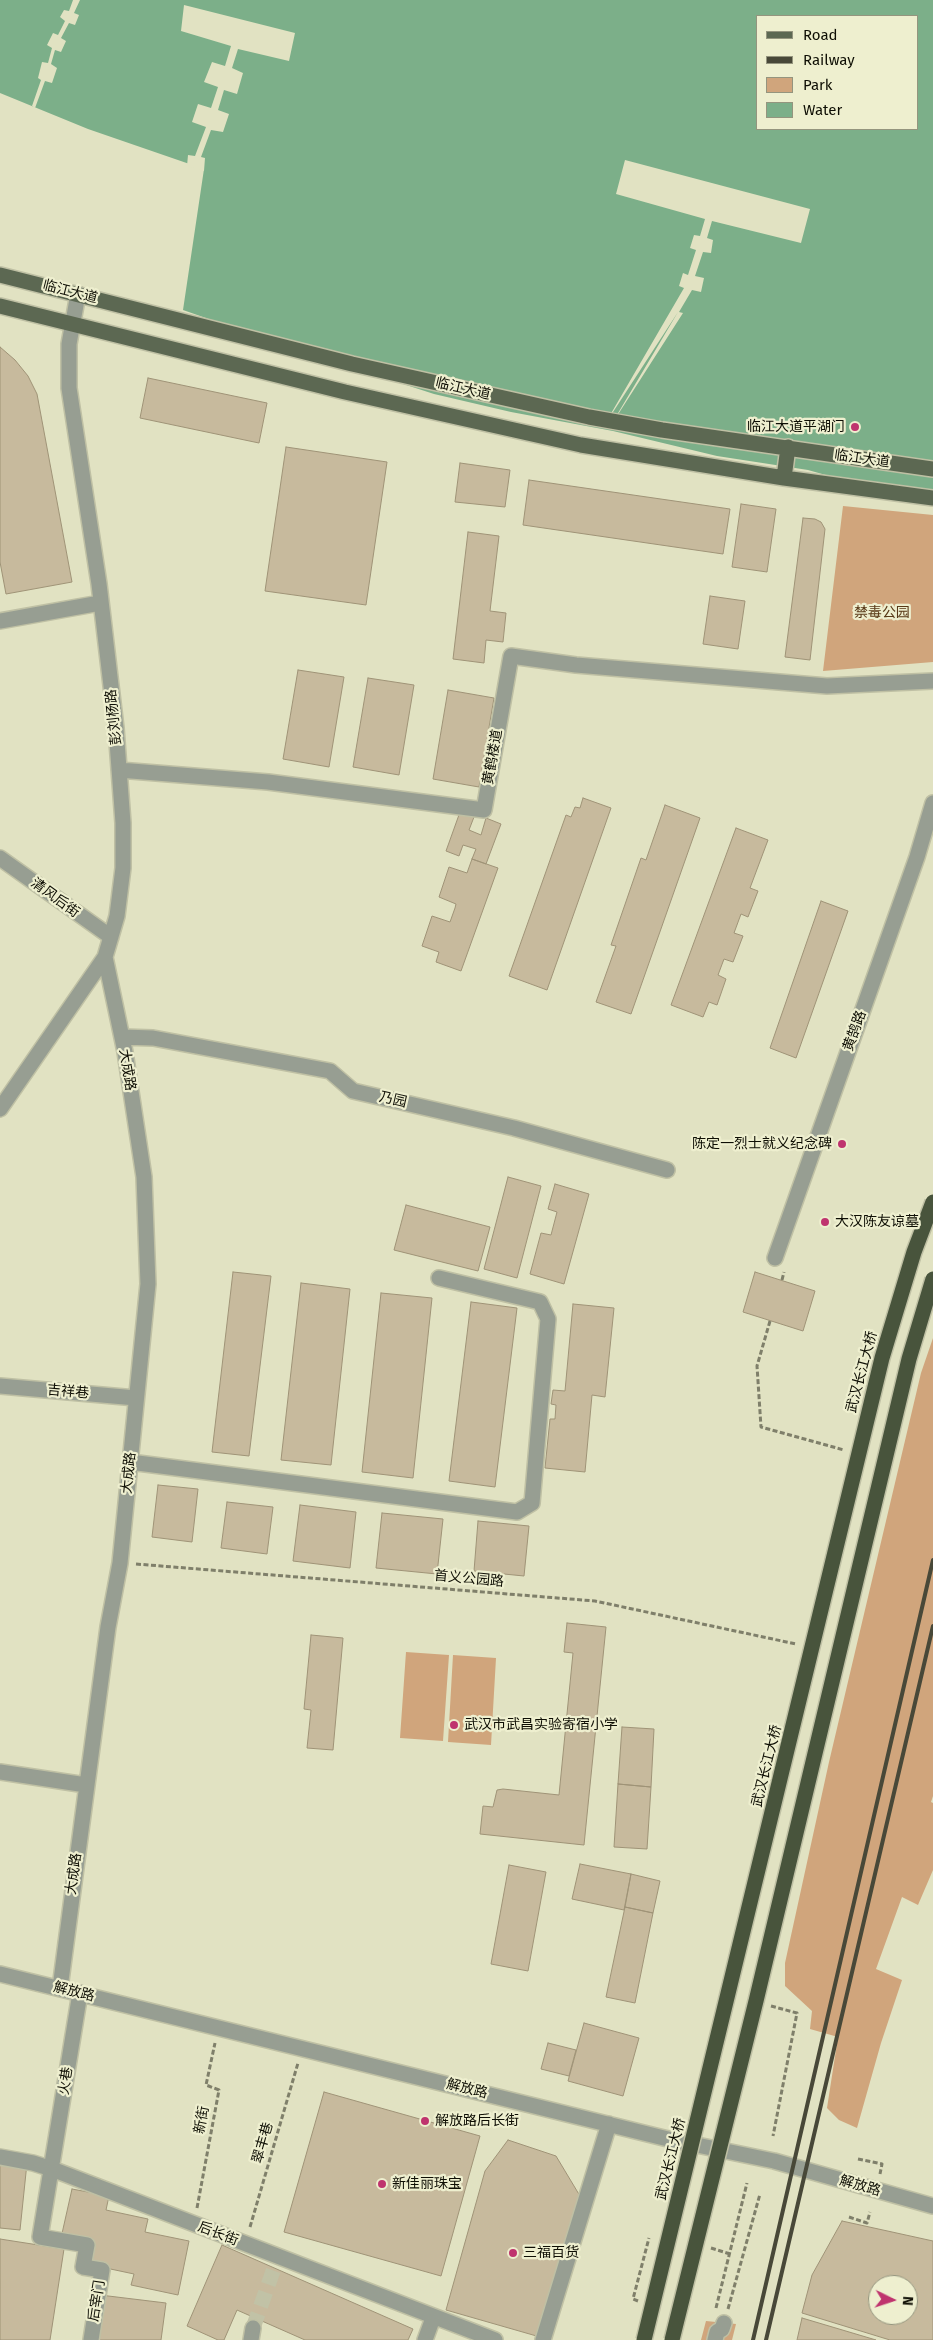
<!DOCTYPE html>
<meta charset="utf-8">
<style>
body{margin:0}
#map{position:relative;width:933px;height:2340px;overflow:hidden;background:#e1e2c2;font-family:"Fira Sans",sans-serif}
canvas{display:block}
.legend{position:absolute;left:756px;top:15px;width:162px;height:115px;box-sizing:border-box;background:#eeefcf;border:1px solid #94957e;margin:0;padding:6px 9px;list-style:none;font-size:15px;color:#0e0e04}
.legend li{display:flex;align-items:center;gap:10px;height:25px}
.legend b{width:25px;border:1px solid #94957e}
.north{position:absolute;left:868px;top:2275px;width:50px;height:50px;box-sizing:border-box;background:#eeefcf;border:1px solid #94957e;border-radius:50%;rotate:94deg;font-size:14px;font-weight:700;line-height:20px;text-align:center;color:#0e0e04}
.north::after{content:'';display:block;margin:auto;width:18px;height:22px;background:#bf346e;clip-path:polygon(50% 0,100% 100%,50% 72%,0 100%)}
</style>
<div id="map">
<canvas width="933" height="2340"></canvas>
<ul class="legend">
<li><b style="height:6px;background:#5c6852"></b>Road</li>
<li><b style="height:6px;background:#484838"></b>Railway</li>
<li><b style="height:14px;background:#d0a57c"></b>Park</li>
<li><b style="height:14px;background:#7caf89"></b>Water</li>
</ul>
<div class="north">N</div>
</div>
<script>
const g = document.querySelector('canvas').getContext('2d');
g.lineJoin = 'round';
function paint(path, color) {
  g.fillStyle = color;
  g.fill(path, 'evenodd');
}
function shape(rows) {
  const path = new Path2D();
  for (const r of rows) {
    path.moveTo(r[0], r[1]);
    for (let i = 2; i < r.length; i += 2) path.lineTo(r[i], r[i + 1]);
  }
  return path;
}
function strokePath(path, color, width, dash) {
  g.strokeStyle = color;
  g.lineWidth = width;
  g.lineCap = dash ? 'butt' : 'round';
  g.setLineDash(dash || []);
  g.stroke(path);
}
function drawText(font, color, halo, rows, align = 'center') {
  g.font = font + ' "Fira Sans","Noto Sans SC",sans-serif';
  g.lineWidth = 4.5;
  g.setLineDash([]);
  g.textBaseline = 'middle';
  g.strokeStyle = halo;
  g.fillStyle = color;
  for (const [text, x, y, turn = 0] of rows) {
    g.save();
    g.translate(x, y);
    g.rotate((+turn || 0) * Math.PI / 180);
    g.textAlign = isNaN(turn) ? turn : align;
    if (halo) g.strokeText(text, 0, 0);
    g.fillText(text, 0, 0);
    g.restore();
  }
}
paint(shape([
 [843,506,933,515,933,662,823,671],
 [933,1338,933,1796,931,1802,933,1803,933,1870,918,1905,902,1897,876,1969,902,1980,881,2043,857,2128,839,2120,827,2108,838,2037,810,2029,812,2011,785,1986,785,1963,829,1762,921,1373],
 [406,1652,449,1655,443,1741,400,1738],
 [453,1655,496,1658,491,1745,448,1742],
 [706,2321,736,2324,732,2340,701,2340]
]), '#d0a57c');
paint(shape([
 [0,0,933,0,933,501,907,498,808,470,717,456,613,431,511,412,434,394,283,345,183,310,204,169,88,129,0,93],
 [757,16,917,16,917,129,757,129]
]), '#7caf89');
paint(shape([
 [73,0,80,0,74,13,79,15,75,25,69,23,61,38,66,41,61,52,55,50,51,64,57,68,52,83,45,81,35,108,32,106,41,80,38,78,42,62,48,63,52,48,47,45,53,33,58,35,65,21,60,17,64,10,69,11],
 [184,5,295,33,289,61,238,49,232,68,243,73,237,94,224,90,218,110,229,114,223,132,211,130,201,157,205,158,204,171,187,166,188,155,195,156,206,127,192,122,198,104,211,108,218,87,204,82,212,62,225,66,231,46,181,31],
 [625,160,810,209,801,243,712,221,707,238,713,240,711,253,703,252,695,276,704,278,701,292,692,290,679,312,683,313,608,430,678,312,602,429,684,288,679,286,683,273,688,275,696,250,690,248,694,235,700,236,705,219,616,194]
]), '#e1e2c2');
const building = shape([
 [0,347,15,360,28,376,37,394,72,582,6,594,0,562,0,347],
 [148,378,267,403,259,443,140,418,148,378],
 [286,447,387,462,366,605,265,591,286,447],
 [460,463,510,470,505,507,455,502,460,463],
 [529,480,730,509,723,554,523,525,529,480],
 [741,504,776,509,767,572,732,567,741,504],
 [803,518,815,519,821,522,825,529,810,660,785,657,803,518],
 [468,532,499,536,490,611,506,613,503,642,486,640,484,663,453,659,468,532],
 [710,596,745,601,738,649,703,644,710,596],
 [298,670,344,677,329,767,283,759,298,670],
 [368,678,414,685,399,775,353,767,368,678],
 [448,690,494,698,479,787,433,779,448,690],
 [583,798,611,808,547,990,509,976,566,815,571,817,575,807,580,808,583,798],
 [665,805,700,818,631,1014,596,1002,616,946,611,945,641,858,646,860,665,805],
 [460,812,474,817,469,830,481,835,486,818,501,824,486,864,472,859,476,849,463,845,459,856,446,851,460,812],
 [736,828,768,840,750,888,758,891,748,917,741,914,734,933,743,936,733,962,724,959,718,975,726,979,717,1005,709,1002,703,1017,671,1005,736,828],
 [472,859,498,868,461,971,436,962,439,952,422,946,432,916,450,922,455,908,456,904,439,897,449,867,467,873,472,859],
 [821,901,848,911,796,1058,770,1048,821,901],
 [508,1177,541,1186,517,1278,484,1269,508,1177],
 [555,1184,589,1194,564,1284,530,1274,541,1233,551,1235,557,1212,548,1209,555,1184],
 [406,1205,490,1227,478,1271,394,1250,406,1205],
 [233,1272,271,1276,249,1456,212,1452,233,1272],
 [755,1272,815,1291,803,1331,743,1312,755,1272],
 [301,1283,350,1289,331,1465,281,1460,301,1283],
 [381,1293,432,1298,413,1478,362,1472,381,1293],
 [471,1302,517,1308,495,1487,449,1481,471,1302],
 [573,1304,614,1308,605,1397,592,1395,585,1472,545,1468,550,1419,555,1419,556,1405,551,1404,553,1390,565,1391,573,1304],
 [158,1485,198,1489,192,1542,152,1537,158,1485],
 [227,1502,273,1507,267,1554,221,1548,227,1502],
 [300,1505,356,1512,350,1568,293,1561,300,1505],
 [382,1513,443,1519,437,1574,376,1568,382,1513],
 [478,1521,529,1526,524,1576,474,1571,478,1521],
 [567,1623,606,1627,584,1845,480,1834,483,1806,493,1807,497,1790,503,1789,559,1795,573,1653,564,1652,567,1623],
 [311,1635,343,1638,333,1750,307,1748,311,1710,304,1709,311,1635],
 [622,1727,654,1729,651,1787,618,1784,622,1727],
 [618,1784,651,1787,647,1849,614,1847,618,1784],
 [580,1864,631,1874,624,1910,572,1899,580,1864],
 [509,1865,546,1872,528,1971,491,1964,509,1865],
 [631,1874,660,1881,653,1913,625,1907,631,1874],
 [625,1907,653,1913,635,2003,606,1997,625,1907],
 [584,2023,639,2038,623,2096,568,2081,584,2023],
 [548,2043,576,2050,569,2076,541,2069,548,2043],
 [324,2092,480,2136,441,2276,284,2232,324,2092],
 [508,2140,556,2156,580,2196,540,2337,446,2310,485,2171,508,2140],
 [0,2161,27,2163,20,2230,0,2228,0,2161],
 [72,2189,109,2196,106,2210,148,2219,145,2232,189,2241,178,2295,131,2285,134,2274,87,2264,91,2244,61,2238,72,2189],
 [842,2221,933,2241,933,2340,890,2340,802,2313,812,2275,842,2221],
 [878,2285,908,2285,908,2315,878,2315,878,2285],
 [0,2239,64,2249,50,2340,0,2340,0,2239],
 [222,2245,413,2329,408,2340,305,2340,237,2310,224,2340,218,2340,187,2326,222,2245],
 [100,2295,166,2303,161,2340,94,2340,100,2295],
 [802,2318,876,2340,797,2340,802,2318]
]);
paint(building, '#c7ba9d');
strokePath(building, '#9f9377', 1);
strokePath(shape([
 [253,2328,278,2257]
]), '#c1c2a6', 15, [15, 8]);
const minor = shape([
 [0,621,100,603],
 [119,770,268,782,484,810,511,656,576,665,827,686,933,681],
 [0,858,111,937],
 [122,1037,153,1038,330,1071,353,1091,514,1128,667,1170],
 [0,1109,105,957,117,916,123,868,123,823,116,728,99,584,69,388,69,344,78,294],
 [775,1258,917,857,933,803],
 [0,1386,136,1398],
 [130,1462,517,1512,532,1503,548,1319,540,1302,439,1278],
 [0,1772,86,1785],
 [0,1974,668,2139,774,2161,933,2206],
 [60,1988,108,1627,120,1563,148,1284,144,1177,125,1052,105,957],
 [80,1993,40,2237,87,2245,83,2267,102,2270,91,2340],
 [0,2157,33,2163,52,2169,495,2340],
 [251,2340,253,2328],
 [425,2340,433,2318],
 [543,2340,609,2124],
 [715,2340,717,2332,722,2329,724,2323]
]);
const major = shape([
 [0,275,352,364,589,417,662,430,933,469],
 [0,306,345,392,581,445,784,478,933,498],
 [784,478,788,447]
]);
strokePath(minor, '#bfc0a4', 18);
strokePath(major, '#bfc0a4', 18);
strokePath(shape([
 [782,1280,784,1272],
 [770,1321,757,1366,761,1427,844,1450],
 [136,1564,595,1601,796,1644],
 [771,2006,797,2013,773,2136],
 [858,2159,882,2164,880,2174],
 [197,2208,219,2090,206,2085,215,2043],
 [849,2217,867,2223,870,2212],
 [250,2227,298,2063],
 [711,2248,730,2254],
 [638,2301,633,2299,649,2238],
 [716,2308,747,2183],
 [728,2309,760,2194]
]), '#7f7f6a', 3, [5, 2.5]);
strokePath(minor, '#979e92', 15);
strokePath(major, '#5c6852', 15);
strokePath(shape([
 [753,2340,933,1560],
 [766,2340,933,1626]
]), '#484838', 4);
const highwayBridge = shape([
 [644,2340,882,1358,914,1252,933,1202],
 [672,2340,756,2001,909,1359,933,1279]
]);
strokePath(highwayBridge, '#bfc0a4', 18, []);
strokePath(highwayBridge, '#48543c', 15);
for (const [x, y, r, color] of [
 [855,427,5,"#bf346e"],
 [842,1144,5,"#bf346e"],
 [825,1222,5,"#bf346e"],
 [454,1725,5,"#bf346e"],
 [425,2121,5,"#bf346e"],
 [382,2184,5,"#bf346e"],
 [513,2253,5,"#bf346e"]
]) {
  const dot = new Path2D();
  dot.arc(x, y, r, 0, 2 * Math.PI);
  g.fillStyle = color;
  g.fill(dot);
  strokePath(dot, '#eeefcf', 2);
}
drawText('14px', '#0e0e04', '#eeefcf', [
 ["临江大道",70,292,14],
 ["临江大道",463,389,13],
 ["临江大道",862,459,8],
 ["彭刘杨路",114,717,-96],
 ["黄鹤楼道",493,757,-80],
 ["清风后街",55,898,36],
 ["黄鹄路",855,1031,-70],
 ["大成路",127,1070,81],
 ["乃园",393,1100,13],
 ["武汉长江大桥",862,1372,-75],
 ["吉祥巷",68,1392,5],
 ["大成路",129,1473,-84],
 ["首义公园路",469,1579,5],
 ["武汉长江大桥",767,1766,-76],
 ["大成路",74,1874,-82],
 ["解放路",74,1992,14],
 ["火巷",66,2081,-81],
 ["解放路",467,2089,14],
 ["新街",202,2120,-79],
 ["翠丰巷",263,2143,-74],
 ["武汉长江大桥",671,2159,-76],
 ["解放路",860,2186,16],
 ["后长街",218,2234,21],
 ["后宰门",97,2301,-81]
]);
drawText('14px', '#0e0e04', '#eeefcf', [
 ["临江大道平湖门",845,427,"right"],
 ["陈定一烈士就义纪念碑",832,1144,"right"],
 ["大汉陈友谅墓",835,1222],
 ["武汉市武昌实验寄宿小学",464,1725],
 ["解放路后长街",435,2121],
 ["新佳丽珠宝",392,2184],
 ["三福百货",523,2253]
], 'left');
drawText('14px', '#583917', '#eeefcf', [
 ["禁毒公园",882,613]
]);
</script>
